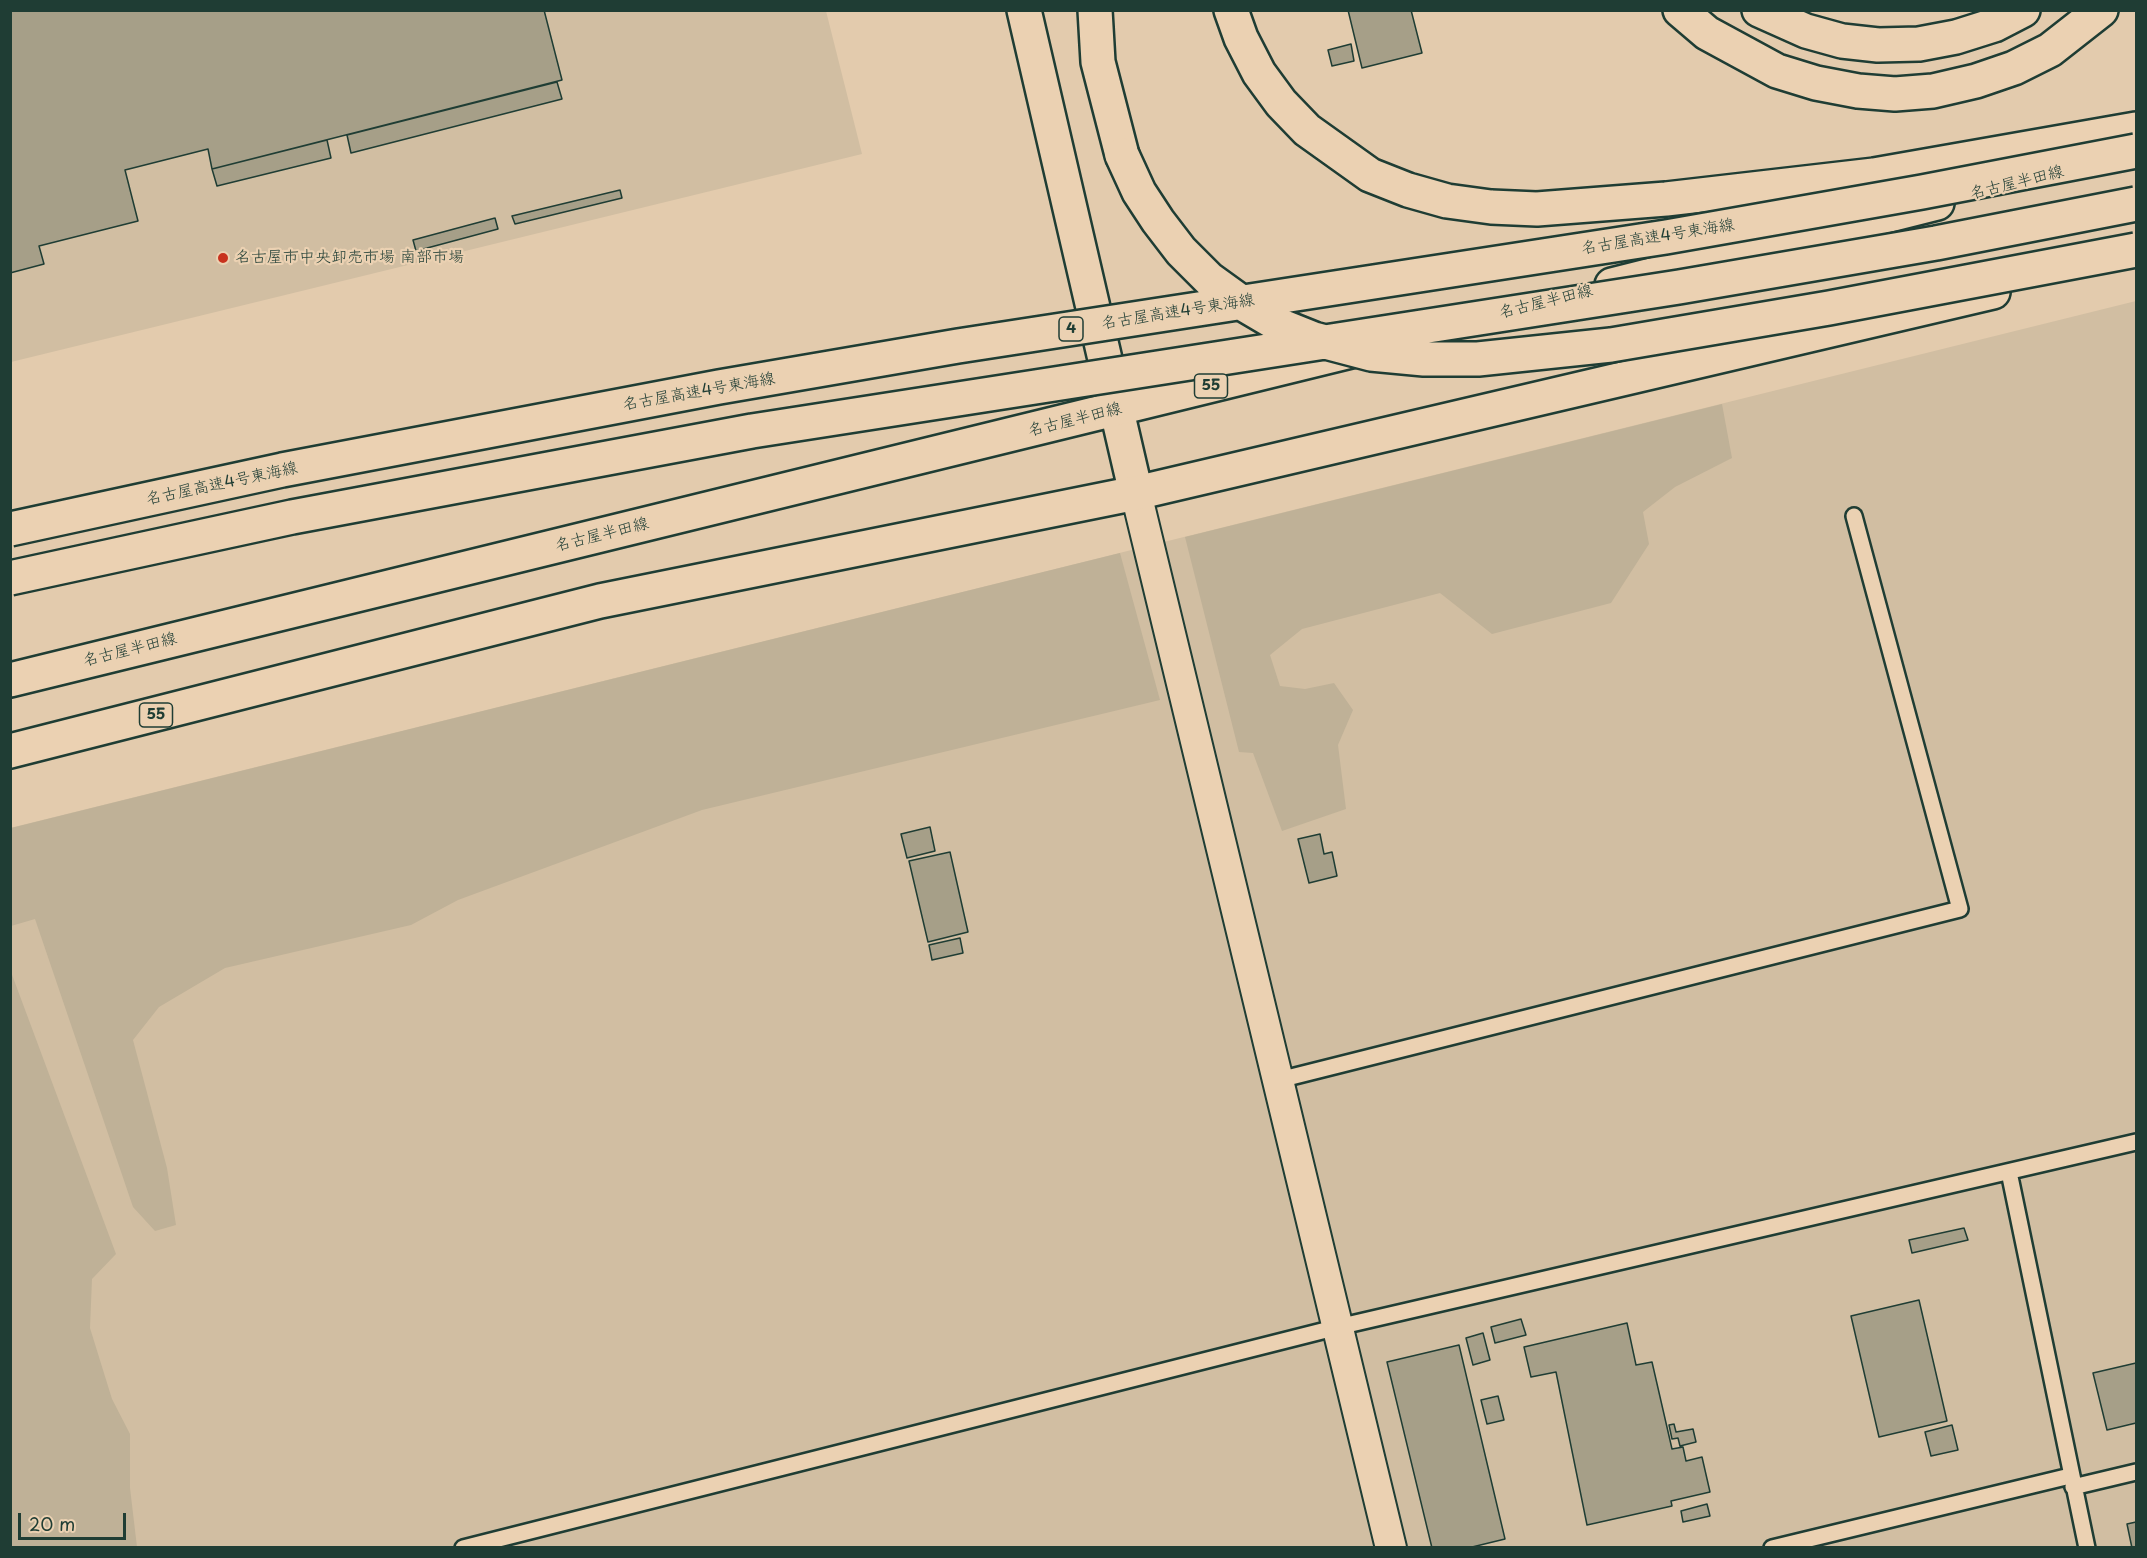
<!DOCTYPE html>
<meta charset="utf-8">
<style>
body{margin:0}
#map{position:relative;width:2147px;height:1558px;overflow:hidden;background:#e3cbad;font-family:"Playpen Sans",sans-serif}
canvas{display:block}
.frame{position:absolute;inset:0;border:12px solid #1f3d34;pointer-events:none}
.scale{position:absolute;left:18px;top:1513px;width:108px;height:27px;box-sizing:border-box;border:3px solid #1f3d34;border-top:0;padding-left:8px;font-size:18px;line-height:21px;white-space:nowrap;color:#1f3d34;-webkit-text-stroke:4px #ebd1b2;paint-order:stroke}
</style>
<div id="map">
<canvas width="2147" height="1558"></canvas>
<div class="frame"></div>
<div class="scale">20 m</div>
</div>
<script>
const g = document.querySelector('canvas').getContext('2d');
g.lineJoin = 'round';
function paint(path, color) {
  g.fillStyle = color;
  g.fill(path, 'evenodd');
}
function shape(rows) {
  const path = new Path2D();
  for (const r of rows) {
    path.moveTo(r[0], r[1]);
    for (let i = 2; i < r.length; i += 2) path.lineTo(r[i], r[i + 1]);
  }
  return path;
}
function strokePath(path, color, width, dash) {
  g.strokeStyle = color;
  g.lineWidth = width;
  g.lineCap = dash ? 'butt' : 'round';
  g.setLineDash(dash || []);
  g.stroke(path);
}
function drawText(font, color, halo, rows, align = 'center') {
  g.font = font + ' "Playpen Sans","Klee One",sans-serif';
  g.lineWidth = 4.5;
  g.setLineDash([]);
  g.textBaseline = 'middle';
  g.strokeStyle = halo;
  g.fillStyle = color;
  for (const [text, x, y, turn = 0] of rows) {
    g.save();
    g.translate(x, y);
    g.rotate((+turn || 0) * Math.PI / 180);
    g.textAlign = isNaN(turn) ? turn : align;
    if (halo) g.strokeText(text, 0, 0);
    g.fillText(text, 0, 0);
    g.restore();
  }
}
paint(shape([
 [10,11,826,11,862,154,11,362],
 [2136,301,2136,1547,11,1547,10,828]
]), '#d1bea2');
paint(shape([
 [1722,404,1732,458,1675,487,1643,512,1649,544,1611,603,1492,634,1440,593,1302,629,1270,655,1280,686,1305,689,1334,683,1353,710,1338,745,1346,809,1282,831,1253,753,1239,752,1185,537],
 [1120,553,1160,700,702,810,458,900,411,925,225,968,159,1007,133,1040,167,1168,176,1225,155,1231,133,1207,35,919,11,926,11,828],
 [11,972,116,1254,92,1279,90,1328,112,1399,130,1434,130,1488,137,1547,11,1547]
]), '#bfb197');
const building = shape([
 [10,10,544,10,562,80,212,169,208,149,125,170,138,221,39,246,44,264,10,273,10,10],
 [1348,10,1411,10,1422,53,1362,68,1348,10],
 [1351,44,1354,61,1332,66,1328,50,1351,44],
 [557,82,562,99,351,153,347,135,557,82],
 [327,140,331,158,217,186,212,169,327,140],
 [620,190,622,198,515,224,512,216,620,190],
 [495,218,498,229,416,251,413,240,495,218],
 [930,827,935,851,907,858,901,834,930,827],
 [1320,834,1324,854,1332,852,1337,876,1309,883,1298,839,1320,834],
 [950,852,968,932,928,942,909,861,950,852],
 [960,938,963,953,932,960,929,945,960,938],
 [1964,1228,1968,1240,1912,1253,1909,1240,1964,1228],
 [1919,1300,1947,1421,1879,1437,1851,1316,1919,1300],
 [1521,1319,1526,1335,1495,1343,1491,1327,1521,1319],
 [1627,1323,1636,1365,1652,1362,1672,1449,1683,1447,1686,1461,1702,1457,1710,1492,1671,1501,1672,1506,1587,1525,1556,1372,1531,1377,1524,1347,1627,1323],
 [1483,1333,1490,1360,1473,1365,1466,1338,1483,1333],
 [1459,1345,1505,1539,1468,1548,1432,1548,1387,1362,1459,1345],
 [2136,1363,2136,1423,2107,1430,2093,1373,2136,1363],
 [1498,1396,1504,1420,1487,1424,1481,1400,1498,1396],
 [1674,1424,1676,1432,1693,1429,1696,1442,1680,1446,1678,1438,1672,1439,1669,1425,1674,1424],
 [1952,1425,1958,1450,1931,1456,1925,1432,1952,1425],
 [1707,1504,1710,1516,1683,1522,1681,1511,1707,1504],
 [2136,1522,2136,1548,2132,1548,2127,1524,2136,1522]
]);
paint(building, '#a69f88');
strokePath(building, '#1f3d34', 1.5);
const service = shape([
 [1279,1080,1960,909,1854,516],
 [2009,1172,2087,1548],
 [2073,1487,2136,1472],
 [463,1548,1338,1327,2136,1142],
 [1772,1548,2070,1476]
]);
const minor = shape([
 [1136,493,1391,1548]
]);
const tertiary = shape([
 [1024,10,1136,493]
]);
const primary = shape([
 [1612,285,1937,203],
 [10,680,1355,350],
 [10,751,600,601,1136,493,1993,292]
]);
const motorway = shape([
 [1095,10,1098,62,1122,155],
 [1231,10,1241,38,1259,73,1281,103,1307,130,1370,175,1408,190,1447,201,1491,207,1537,209,1666,199,1874,175,2136,129],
 [1680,10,1707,33,1777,71,1816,83,1858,91,1895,94,1933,91,1976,81,2014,68,2050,50,2101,10],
 [1759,10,1806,31,1842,41,1878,45,1919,44,1956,37,1994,25,2023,10]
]);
strokePath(service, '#1f3d34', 20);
strokePath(minor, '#1f3d34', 34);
strokePath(tertiary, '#1f3d34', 38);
strokePath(primary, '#1f3d34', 38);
strokePath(motorway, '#1f3d34', 38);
strokePath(service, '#ebd1b2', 15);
strokePath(minor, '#ebd1b2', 30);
strokePath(tertiary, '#ebd1b2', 33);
strokePath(primary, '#ebd1b2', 33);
strokePath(motorway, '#ebd1b2', 33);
const motorwayBridge = shape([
 [1122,155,1139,192,1158,221,1181,251,1209,279,1245,305,1279,325,1314,339,1371,354,1424,359,1478,359,1611,345,1829,308,2136,250],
 [10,529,282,470,719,387,958,346,1666,237,1922,192,2136,151],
 [10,578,292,517,752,431,1679,287,1936,243,2136,204]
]);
strokePath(motorwayBridge, '#1f3d34', 38, []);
strokePath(motorwayBridge, '#ebd1b2', 33);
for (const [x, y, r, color] of [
 [223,258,6,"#c8321e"]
]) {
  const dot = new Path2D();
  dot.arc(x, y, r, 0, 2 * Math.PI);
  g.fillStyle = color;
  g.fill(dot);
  strokePath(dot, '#ebd1b2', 2);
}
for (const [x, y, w] of [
 [1071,329,24],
 [1211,386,33],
 [156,715,33]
]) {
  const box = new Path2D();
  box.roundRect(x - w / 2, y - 12, w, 24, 4.5);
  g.fillStyle = '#ebd1b2';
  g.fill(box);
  strokePath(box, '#1f3d34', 1.5);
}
drawText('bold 15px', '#1f3d34', null, [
 ["4",1071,329],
 ["55",1211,386],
 ["55",156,715]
]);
drawText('16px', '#1f3d34', '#ebd1b2', [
 ["名古屋半田線",2017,183,-14],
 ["名古屋高速4号東海線",1658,237,-9],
 ["名古屋半田線",1546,302,-14],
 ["名古屋高速4号東海線",1178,312,-9],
 ["名古屋高速4号東海線",699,392,-10],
 ["名古屋半田線",1075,420,-14],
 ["名古屋高速4号東海線",222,484,-12],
 ["名古屋半田線",602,535,-14],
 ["名古屋半田線",130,650,-14]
]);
drawText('16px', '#1f3d34', '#ebd1b2', [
 ["名古屋市中央卸売市場 南部市場",235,258]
], 'left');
</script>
